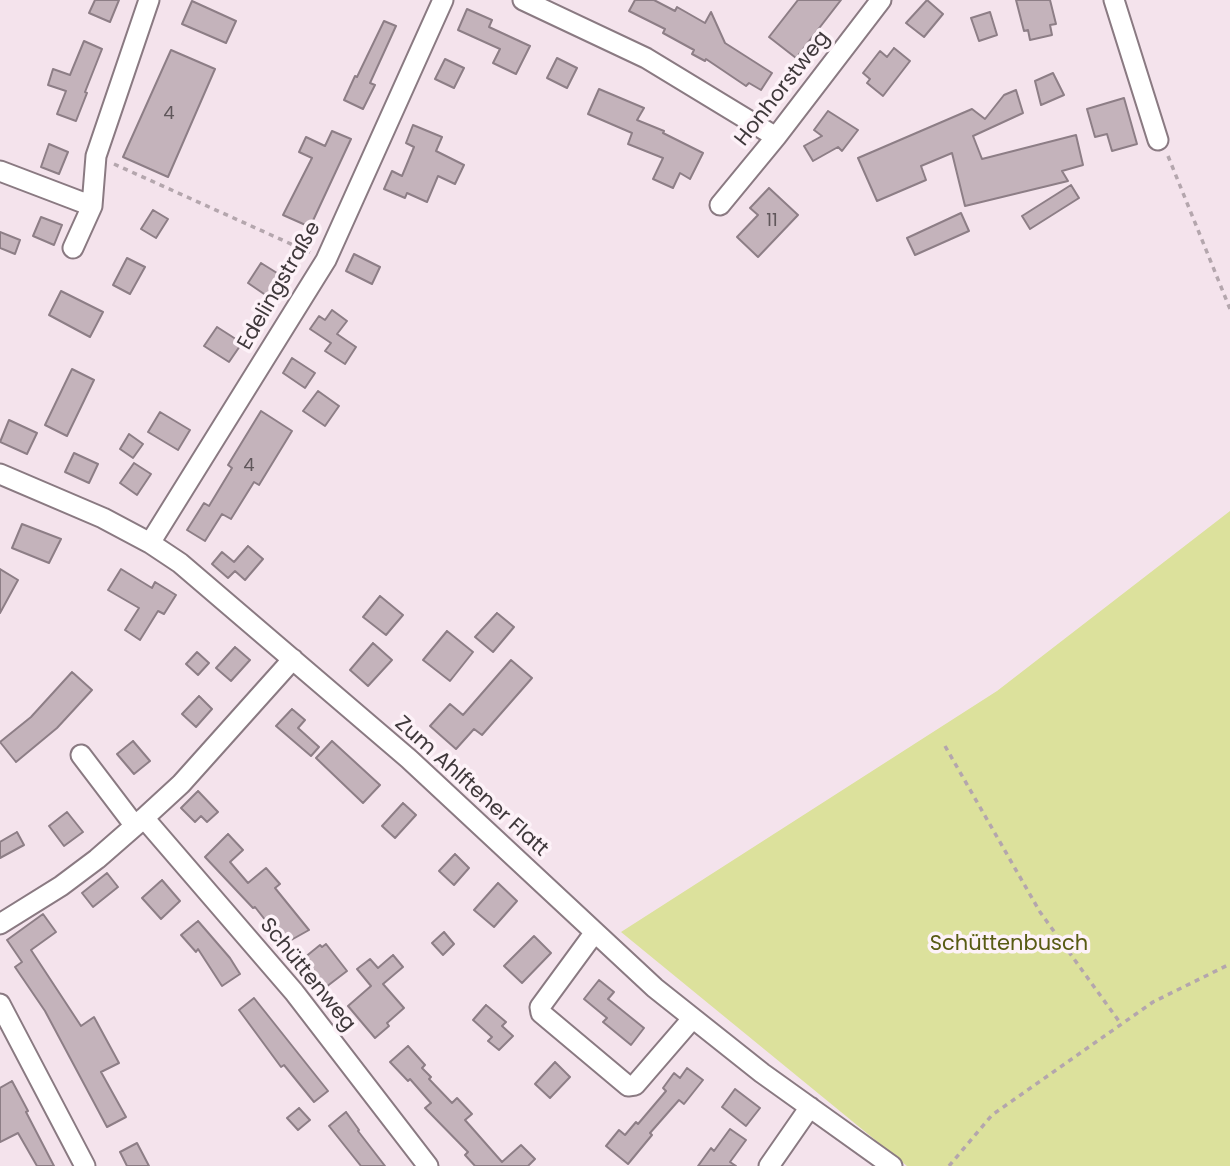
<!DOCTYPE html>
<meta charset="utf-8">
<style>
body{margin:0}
canvas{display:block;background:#f4e3ec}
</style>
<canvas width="1230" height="1166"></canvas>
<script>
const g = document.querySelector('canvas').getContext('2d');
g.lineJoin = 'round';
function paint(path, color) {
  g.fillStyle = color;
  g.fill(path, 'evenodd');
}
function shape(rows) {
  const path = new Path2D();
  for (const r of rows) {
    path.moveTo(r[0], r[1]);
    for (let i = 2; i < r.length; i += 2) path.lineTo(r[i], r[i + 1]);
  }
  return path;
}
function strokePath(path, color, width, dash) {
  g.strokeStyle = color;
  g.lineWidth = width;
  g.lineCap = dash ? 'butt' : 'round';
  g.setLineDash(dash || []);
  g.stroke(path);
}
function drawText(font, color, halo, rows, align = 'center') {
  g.font = font + ' Poppins,sans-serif';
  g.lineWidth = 7;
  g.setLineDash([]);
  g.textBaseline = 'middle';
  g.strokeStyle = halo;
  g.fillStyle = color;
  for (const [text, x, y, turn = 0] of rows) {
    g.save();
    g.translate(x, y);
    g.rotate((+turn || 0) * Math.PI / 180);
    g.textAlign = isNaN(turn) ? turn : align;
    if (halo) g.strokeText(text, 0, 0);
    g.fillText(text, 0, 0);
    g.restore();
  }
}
paint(shape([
 [1230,511,1230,1166,907,1166,621,932,997,691]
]), '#dce19c');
const building = shape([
 [95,0,119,0,110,22,89,13,95,0],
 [635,0,654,0,675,11,677,7,705,23,711,12,725,43,772,73,761,90,749,83,746,86,706,59,705,61,692,54,694,50,663,33,665,29,629,11,635,0],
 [798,0,841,0,796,58,769,37,798,0],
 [927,0,943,14,924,37,906,23,927,0],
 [1016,0,1050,0,1056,24,1050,25,1052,35,1030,40,1028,30,1024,31,1016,0],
 [192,1,236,21,226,43,182,24,192,1],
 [467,9,492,20,489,27,530,46,516,74,493,63,500,49,458,30,467,9],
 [990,12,997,35,979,41,971,18,990,12],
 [384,21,396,26,370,83,375,85,363,109,344,100,355,76,357,77,384,21],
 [84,41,102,49,85,92,87,93,76,121,57,114,66,91,48,85,53,69,70,75,84,41],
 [894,48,910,61,883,96,867,83,870,79,863,73,880,51,887,57,894,48],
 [171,50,215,69,168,177,123,157,171,50],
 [557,58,577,68,567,88,547,78,557,58],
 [445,59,464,68,454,88,435,79,445,59],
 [1053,73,1064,95,1041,105,1035,81,1053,73],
 [599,89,644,108,637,120,664,131,663,133,703,153,690,179,680,173,673,188,653,179,663,158,628,144,632,133,588,114,599,89],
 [1016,90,1023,113,973,136,982,159,1076,135,1083,165,1062,171,1068,181,965,206,952,153,921,166,926,180,877,201,858,158,972,109,985,119,1004,95,1016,90],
 [1124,98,1137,144,1112,151,1107,134,1095,137,1087,109,1124,98],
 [828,111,858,130,842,151,838,147,813,161,804,146,822,136,814,130,828,111],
 [413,125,442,137,436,151,464,165,455,184,438,176,427,202,407,193,405,198,384,189,392,171,402,176,414,147,406,143,413,125],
 [332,131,351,139,310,227,283,215,312,158,299,152,306,137,325,146,332,131],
 [49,144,68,152,59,174,41,167,49,144],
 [1071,185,1079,198,1030,229,1022,216,1071,185],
 [769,188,798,215,758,257,737,237,758,215,750,208,769,188],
 [153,210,168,219,156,238,141,229,153,210],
 [961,213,969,231,915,255,907,238,961,213],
 [41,217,62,225,54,245,33,236,41,217],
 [0,232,20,240,15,254,0,248,0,232],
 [354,254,380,267,372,284,346,271,354,254],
 [127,258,145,267,130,294,113,285,127,258],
 [261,263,285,278,274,295,270,292,267,296,248,283,261,263],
 [61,291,103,312,90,337,49,315,61,291],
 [332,310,347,321,337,334,356,347,345,364,325,351,331,343,310,329,319,316,325,320,332,310],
 [217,327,242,343,229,362,204,346,217,327],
 [292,358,315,373,305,388,283,373,292,358],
 [72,369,94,380,67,436,45,425,72,369],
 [318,391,339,406,325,426,303,411,318,391],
 [261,411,292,431,259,485,254,482,231,519,222,514,205,541,187,530,204,503,209,506,232,468,228,465,261,411],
 [160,412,190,430,178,450,148,432,160,412],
 [9,420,37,433,27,454,0,442,9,420],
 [129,434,143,444,133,458,120,449,129,434],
 [74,453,98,464,89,483,65,472,74,453],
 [134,463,151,474,137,495,120,483,134,463],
 [22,524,61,539,49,563,12,548,22,524],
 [248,546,263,559,245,580,235,571,228,578,212,564,222,552,234,562,248,546],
 [0,569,18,580,0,613,0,569],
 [121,569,152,588,155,582,176,595,164,614,158,611,140,640,125,630,139,608,108,590,121,569],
 [380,596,403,615,386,635,363,617,380,596],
 [497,613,514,627,493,652,475,637,497,613],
 [447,631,473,652,450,681,423,660,447,631],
 [373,643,392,660,368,686,350,670,373,643],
 [235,647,250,660,231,681,216,668,235,647],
 [197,652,209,663,198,675,186,664,197,652],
 [511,660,532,678,482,735,474,729,456,749,430,726,450,704,463,715,511,660],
 [72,672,92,690,57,728,16,762,0,742,31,717,72,672],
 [199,696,212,709,196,727,182,714,199,696],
 [292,709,305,720,298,728,319,747,311,756,276,726,292,709],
 [133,741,150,761,134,774,117,754,133,741],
 [332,741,380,785,363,803,316,758,332,741],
 [198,791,218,812,207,822,201,816,195,822,181,808,198,791],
 [403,803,416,815,395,838,382,826,403,803],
 [67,812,83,832,64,846,49,826,67,812],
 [17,832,24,845,0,858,0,842,17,832],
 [228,834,243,850,230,862,248,883,266,868,280,884,275,888,309,930,284,944,255,907,253,908,205,857,228,834],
 [455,854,469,868,454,885,439,871,455,854],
 [107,873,118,887,93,907,82,893,107,873],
 [162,880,180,901,161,919,142,898,162,880],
 [498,883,517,901,494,927,474,910,498,883],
 [43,914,56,932,31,950,81,1026,94,1017,119,1063,101,1072,126,1117,107,1127,45,1011,15,967,22,962,7,940,43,914],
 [198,921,230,958,240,974,222,986,198,949,196,952,181,935,198,921],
 [444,932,454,944,443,955,432,943,444,932],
 [534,936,551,953,522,983,504,966,534,936],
 [326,944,347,971,326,987,304,958,320,945,322,947,326,944],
 [393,955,403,967,383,984,404,1008,387,1023,389,1026,375,1038,348,1006,371,986,357,969,370,959,378,968,393,955],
 [599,980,614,992,608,999,644,1028,631,1045,603,1022,607,1018,584,999,599,980],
 [254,998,328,1091,314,1102,284,1065,281,1067,239,1010,254,998],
 [486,1005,506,1022,502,1026,513,1036,499,1050,488,1041,492,1037,473,1020,486,1005],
 [408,1046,425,1065,422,1068,431,1077,429,1079,452,1103,457,1098,472,1114,465,1120,502,1162,521,1145,535,1159,528,1166,475,1166,465,1155,468,1152,425,1108,431,1103,410,1079,408,1081,390,1062,408,1046],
 [555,1062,570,1077,550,1098,535,1084,555,1062],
 [687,1068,703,1080,684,1104,679,1100,650,1133,652,1135,628,1164,606,1146,619,1130,625,1135,636,1122,638,1124,666,1091,663,1088,674,1073,680,1078,687,1068],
 [12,1081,28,1111,26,1112,54,1166,37,1166,18,1133,0,1142,0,1088,12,1081],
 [735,1089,760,1108,746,1126,722,1107,735,1089],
 [299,1108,310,1120,298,1130,287,1118,299,1108],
 [346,1112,359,1130,358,1131,385,1166,361,1166,329,1126,346,1112],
 [730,1129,746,1140,730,1162,736,1166,698,1166,711,1148,714,1151,730,1129],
 [137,1143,149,1166,127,1166,120,1152,137,1143]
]);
paint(building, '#c4b3bb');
strokePath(building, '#8d7e86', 2);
const minor = shape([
 [523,0,646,58,776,137],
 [1114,0,1158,140],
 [0,171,92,206],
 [720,205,776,137,881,0],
 [73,248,92,206,96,156,149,0],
 [0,474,103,518,150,543,180,563,409,759,655,988,762,1073,892,1166],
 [150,543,326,260,443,0],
 [81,755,135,826],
 [144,818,294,992,428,1166],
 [0,924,61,886,97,859,144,818,181,784,293,659],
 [595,932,540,1007,541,1013,628,1086,635,1085,692,1019],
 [0,1004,85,1166],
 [769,1166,810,1107]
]);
strokePath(minor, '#8a7a82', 23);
strokePath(shape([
 [1168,156,1230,309],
 [114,164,311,253],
 [945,746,1040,912,1121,1024],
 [949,1166,992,1115,1153,1002,1230,964]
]), '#b4a6ad', 3.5, [5, 5]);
strokePath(minor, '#fff', 19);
drawText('18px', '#60575b', null, [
 ["4",169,114],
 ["11",772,221],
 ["4",249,466]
]);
drawText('21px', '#3f383b', '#fdf2f8', [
 ["Honhorstweg",783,89,-52],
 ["Edelingstraße",280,286,-60],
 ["Zum Ahlftener Flatt",471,787,42],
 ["Schüttenweg",307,975,51]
]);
drawText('21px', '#585b13', '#fdf2f8', [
 ["Schüttenbusch",1009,945]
]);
</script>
